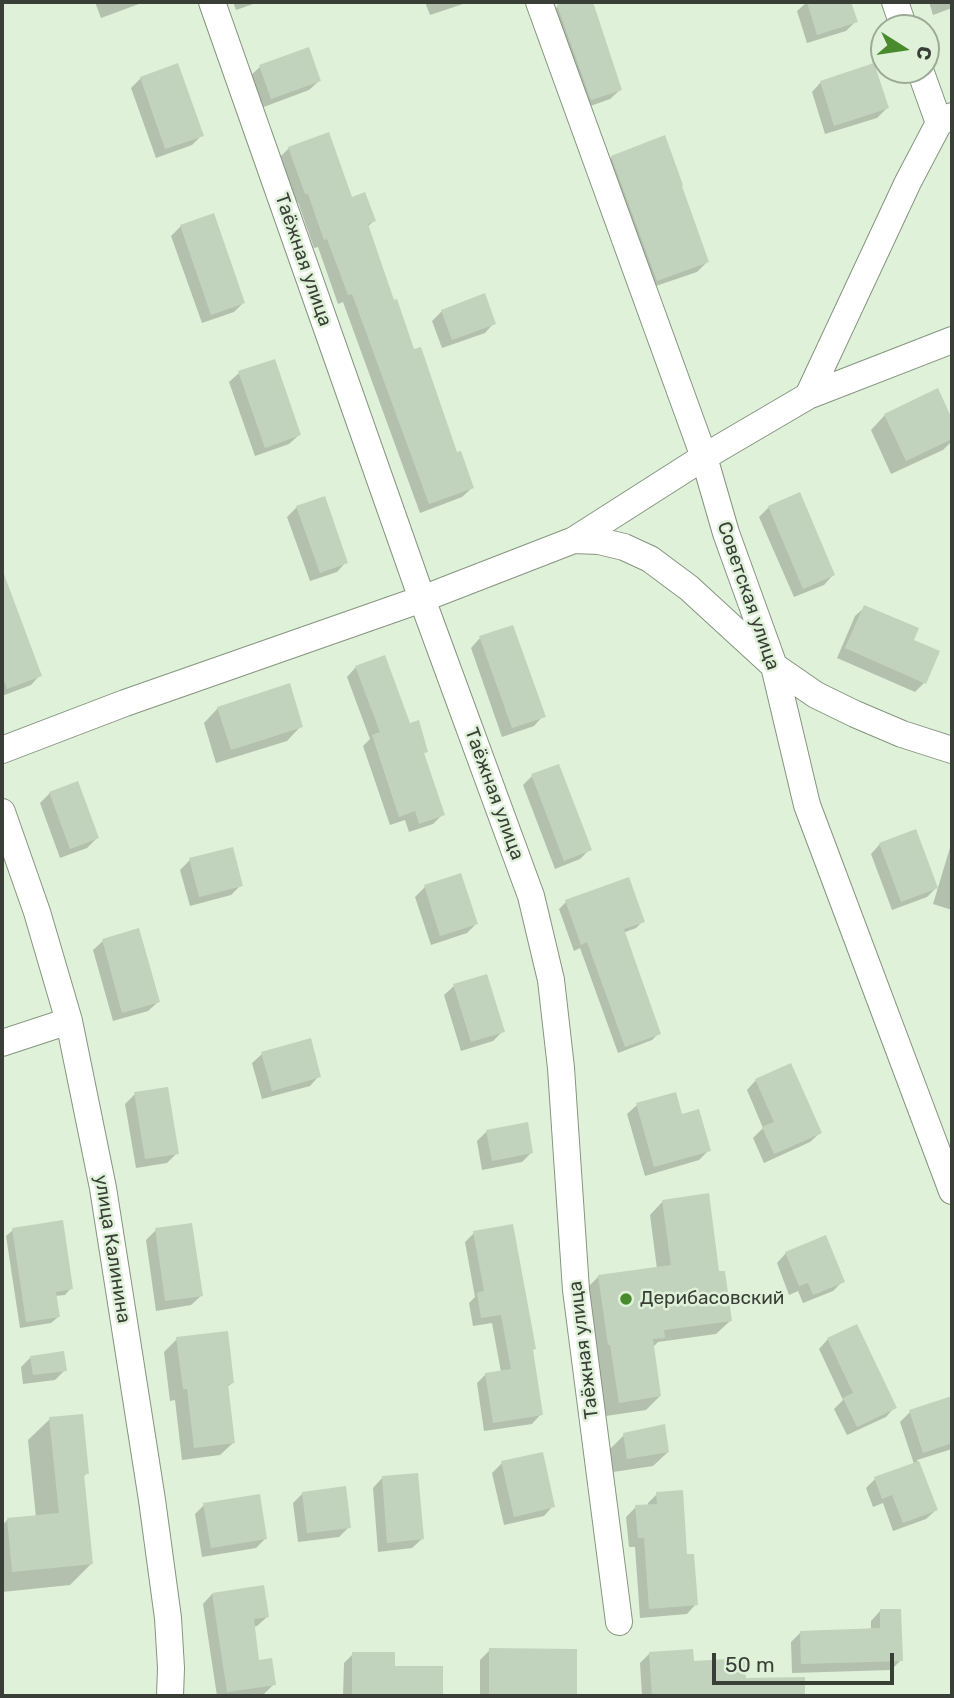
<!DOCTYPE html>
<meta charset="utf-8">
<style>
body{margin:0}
#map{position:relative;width:954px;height:1698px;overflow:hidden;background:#dff1d9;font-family:Rubik,sans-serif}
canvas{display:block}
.frame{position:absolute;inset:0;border:4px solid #393f36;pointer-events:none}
.north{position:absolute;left:870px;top:14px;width:70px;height:70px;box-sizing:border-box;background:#dff1d9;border:2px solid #9daa98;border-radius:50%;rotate:102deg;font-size:19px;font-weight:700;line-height:28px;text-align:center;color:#393f36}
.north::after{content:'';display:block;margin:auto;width:24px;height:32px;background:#498a2d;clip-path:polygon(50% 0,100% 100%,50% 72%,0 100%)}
.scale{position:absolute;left:712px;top:1653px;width:182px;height:32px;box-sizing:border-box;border:4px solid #393f36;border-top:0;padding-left:9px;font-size:21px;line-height:24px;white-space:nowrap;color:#393f36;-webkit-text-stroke:5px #dff1d9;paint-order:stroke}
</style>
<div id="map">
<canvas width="954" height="1698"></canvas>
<div class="frame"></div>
<div class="north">С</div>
<div class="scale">50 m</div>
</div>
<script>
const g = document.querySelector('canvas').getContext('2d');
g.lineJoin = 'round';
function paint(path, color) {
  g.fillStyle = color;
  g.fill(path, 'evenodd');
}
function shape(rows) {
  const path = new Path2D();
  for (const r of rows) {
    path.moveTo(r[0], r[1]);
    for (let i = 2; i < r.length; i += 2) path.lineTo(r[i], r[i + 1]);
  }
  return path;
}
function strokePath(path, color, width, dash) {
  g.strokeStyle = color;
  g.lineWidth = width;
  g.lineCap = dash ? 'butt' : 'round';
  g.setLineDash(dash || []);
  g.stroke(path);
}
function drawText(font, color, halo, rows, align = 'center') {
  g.font = font + ' Rubik,sans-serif';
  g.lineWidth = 5;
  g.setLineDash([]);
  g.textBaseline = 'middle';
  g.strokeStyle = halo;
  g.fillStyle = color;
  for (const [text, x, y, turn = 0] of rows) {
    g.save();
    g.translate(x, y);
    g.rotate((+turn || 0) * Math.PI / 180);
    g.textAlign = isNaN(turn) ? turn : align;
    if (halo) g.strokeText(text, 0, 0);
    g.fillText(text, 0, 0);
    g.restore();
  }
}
paint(shape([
 [95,2,142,2,139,4,101,18],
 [233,2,259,2,236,10],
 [425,2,465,2,463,4,430,15],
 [571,2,591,2,620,90,610,99,582,109,548,16,558,6],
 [807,2,849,2,856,21,846,31,807,43,797,11],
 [929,2,952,2,952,8,933,15],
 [260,67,319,81,309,90,261,108,250,76],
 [141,78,202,135,192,145,156,158,131,88],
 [821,82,887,108,877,118,825,134,812,92],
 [289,148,351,199,374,221,367,227,393,302,456,454,472,488,462,497,420,513,343,302,338,304,318,247,314,248,298,202,295,203,279,158],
 [612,157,707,262,697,272,647,289,603,167],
 [181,226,243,303,234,312,202,323,171,236],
 [442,311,494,323,485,333,442,348,432,321],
 [239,373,299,435,289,444,255,456,229,382],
 [937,391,952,423,952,441,943,450,891,474,871,430,885,415],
 [297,507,346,562,337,572,310,581,287,517],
 [769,507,833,575,824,585,794,597,759,517],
 [14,607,40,675,31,685,2,696,2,612],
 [865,607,912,641,924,683,915,692,837,658,855,616],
 [480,638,543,716,534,726,502,737,471,648],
 [356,667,408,725,426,751,423,755,443,814,433,824,409,832,405,820,390,825,363,746,370,739,347,677],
 [218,708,301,726,287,741,216,763,204,723],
 [532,776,589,850,580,859,555,869,523,785],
 [50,793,97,838,87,848,60,858,40,803],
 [952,841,952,910,933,904],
 [880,844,936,888,927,897,892,910,871,854],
 [190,860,241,885,231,895,190,906,180,870],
 [425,887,476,924,467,933,431,945,415,897],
 [566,902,643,921,636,928,623,933,659,1033,652,1040,618,1053,580,948,574,951,559,909],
 [103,941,158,1002,148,1011,113,1021,93,950],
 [454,986,503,1031,493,1041,461,1051,444,995],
 [262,1054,319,1076,310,1086,262,1099,252,1063],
 [756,1080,820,1133,810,1142,764,1163,753,1138,763,1128,747,1090],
 [135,1094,177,1153,167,1163,136,1168,125,1104],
 [637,1105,681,1116,709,1150,699,1160,645,1176,627,1114],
 [487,1131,531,1153,522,1162,482,1170,477,1141],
 [663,1201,718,1273,730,1321,716,1334,658,1342,653,1347,660,1396,646,1410,606,1416,585,1290,599,1276,657,1269,650,1215],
 [13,1230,71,1288,65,1295,55,1296,58,1317,51,1323,20,1328,6,1236],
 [156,1230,201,1296,191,1305,156,1311,146,1240],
 [474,1233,532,1351,541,1414,532,1424,484,1431,477,1383,486,1374,501,1372,492,1323,473,1326,469,1303,475,1297,465,1242],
 [786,1253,843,1281,833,1291,803,1303,798,1291,789,1295,777,1263],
 [177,1339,233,1382,226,1388,233,1443,220,1455,182,1460,175,1400,170,1401,164,1352],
 [828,1339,895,1407,886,1417,847,1435,834,1409,843,1400,819,1349],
 [31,1357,65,1370,55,1380,23,1384,21,1367],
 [949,1399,952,1408,952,1449,917,1460,936,1510,926,1519,893,1531,883,1503,873,1507,866,1488,875,1479,914,1464,900,1422,910,1412],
 [50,1419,87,1473,83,1477,92,1563,70,1585,2,1592,2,1526,7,1520,36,1517,28,1440],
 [624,1435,668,1452,653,1466,613,1472,609,1450],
 [502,1463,553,1506,544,1516,504,1525,492,1473],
 [382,1478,422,1539,412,1548,378,1552,373,1488],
 [303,1493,349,1527,339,1537,298,1542,293,1503],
 [657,1494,686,1556,696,1604,687,1614,640,1618,635,1547,629,1547,626,1517,636,1507,648,1506,648,1503],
 [204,1505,266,1538,256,1548,202,1557,195,1514],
 [212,1594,267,1617,257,1626,253,1627,258,1662,274,1684,264,1694,250,1696,217,1696,203,1604],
 [880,1611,901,1660,891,1670,792,1673,791,1642,801,1632,871,1630,871,1621],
 [490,1650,575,1694,573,1696,480,1696,480,1660],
 [353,1654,393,1667,442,1668,441,1696,343,1696,344,1663],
 [649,1654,693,1663,744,1680,804,1679,804,1696,642,1696,640,1663]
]), '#0003');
paint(shape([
 [565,2,593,2,622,90,591,100,557,5],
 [807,2,851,2,858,22,817,35],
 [309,47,321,81,271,99,259,65],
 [178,63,204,136,165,149,140,77],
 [874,63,889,108,834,126,820,81],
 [329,132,352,197,365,192,376,221,368,224,394,300,397,299,414,349,421,347,457,452,461,451,474,488,429,504,352,294,348,295,327,239,324,240,308,194,305,194,288,147],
 [665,135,683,185,682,186,709,262,657,281,611,156],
 [214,213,245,303,211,315,180,225],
 [485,293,496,324,452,340,441,310],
 [275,359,301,435,265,448,238,371],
 [938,388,952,419,952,439,906,461,884,414],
 [800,492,835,575,803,589,768,506],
 [325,496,348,563,320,573,296,506],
 [2,574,4,574,42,676,7,689,2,675],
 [864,605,919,628,914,640,940,651,926,684,845,648],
 [513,625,546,717,512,728,479,636],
 [385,655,410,723,419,720,428,752,424,753,445,815,419,824,415,811,399,817,372,735,380,732,355,666],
 [290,683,303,727,231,750,217,707],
 [559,764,592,850,564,861,531,774],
 [78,781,99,838,70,849,49,792],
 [916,829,938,888,901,902,879,843],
 [233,847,243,886,199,897,189,858],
 [461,873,478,924,440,936,424,885],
 [629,877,645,922,624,929,661,1034,625,1047,587,942,581,945,565,900],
 [139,928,160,1002,122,1013,102,939],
 [487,974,505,1032,471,1042,453,984],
 [311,1038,321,1077,272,1091,261,1052],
 [791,1063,822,1133,774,1154,762,1127,774,1122,755,1079],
 [168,1087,179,1154,145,1159,134,1092],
 [676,1092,682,1114,699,1109,711,1151,654,1167,636,1103],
 [528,1122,533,1153,492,1161,486,1130],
 [709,1193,719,1271,725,1271,732,1321,664,1330,665,1338,653,1339,661,1396,619,1403,610,1345,608,1345,598,1275,671,1265,662,1200],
 [63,1220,73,1289,56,1292,60,1317,26,1322,12,1228],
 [192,1223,203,1296,165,1301,155,1228],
 [513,1224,536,1349,533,1350,543,1415,493,1423,485,1373,511,1369,501,1315,481,1318,477,1293,484,1291,473,1231],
 [826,1235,845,1282,813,1295,808,1283,799,1286,785,1252],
 [857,1324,897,1408,857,1427,843,1398,853,1393,827,1338],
 [228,1331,234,1383,228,1384,235,1443,194,1448,187,1389,183,1389,176,1337],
 [64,1351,67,1371,33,1375,30,1356],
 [952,1396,952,1443,923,1453,909,1410],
 [83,1414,89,1474,84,1474,93,1564,12,1572,7,1518,59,1513,49,1417],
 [665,1424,669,1452,627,1459,623,1433],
 [543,1452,555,1507,514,1517,501,1461],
 [919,1461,938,1510,903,1523,892,1495,882,1499,874,1477],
 [418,1473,424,1539,387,1543,382,1476],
 [346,1486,351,1528,307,1533,302,1492],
 [683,1490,687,1554,694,1554,698,1605,649,1609,644,1538,638,1538,635,1505,657,1504,656,1492],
 [260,1494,267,1539,211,1548,203,1503],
 [264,1585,269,1617,254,1619,259,1660,272,1658,276,1685,227,1692,212,1593],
 [880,1609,901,1609,903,1661,801,1664,800,1631,880,1628],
 [489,1648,577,1649,577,1695,489,1694],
 [693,1649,694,1661,744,1658,746,1678,805,1677,805,1696,652,1696,649,1652],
 [352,1652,395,1652,395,1666,443,1666,443,1696,352,1696]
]), '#c2d3bd');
const minor = shape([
 [212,2,422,599,531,896,551,980,561,1068,576,1290,619,1622],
 [539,2,704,457,726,533,774,666,807,805,952,1191],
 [895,2,904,28],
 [920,70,939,123],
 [808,396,952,340],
 [574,540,599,541,624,547,650,559,689,588,774,666,816,695,855,714,902,734,952,750],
 [2,750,125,703,422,599,574,540,704,457,808,396,908,182,939,123,952,116],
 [2,812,37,912,69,1021,103,1188,152,1500,168,1618,171,1668,170,1696],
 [2,1043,69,1021]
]);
strokePath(minor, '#85957f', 28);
strokePath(minor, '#fff', 26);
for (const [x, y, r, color] of [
 [626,1299,7,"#498a2d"]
]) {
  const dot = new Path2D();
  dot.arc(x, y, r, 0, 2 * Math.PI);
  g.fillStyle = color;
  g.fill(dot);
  strokePath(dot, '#dff1d9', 2.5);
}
drawText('19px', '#393f36', '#dff1d9', [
 ["Таёжная улица",303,260,71],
 ["Советская улица",748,596,71],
 ["Таёжная улица",494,794,70],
 ["улица Калинина",112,1249,81],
 ["Таёжная улица",584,1350,-97]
]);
drawText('19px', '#393f36', '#dff1d9', [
 ["Дерибасовский",640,1299]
], 'left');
</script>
